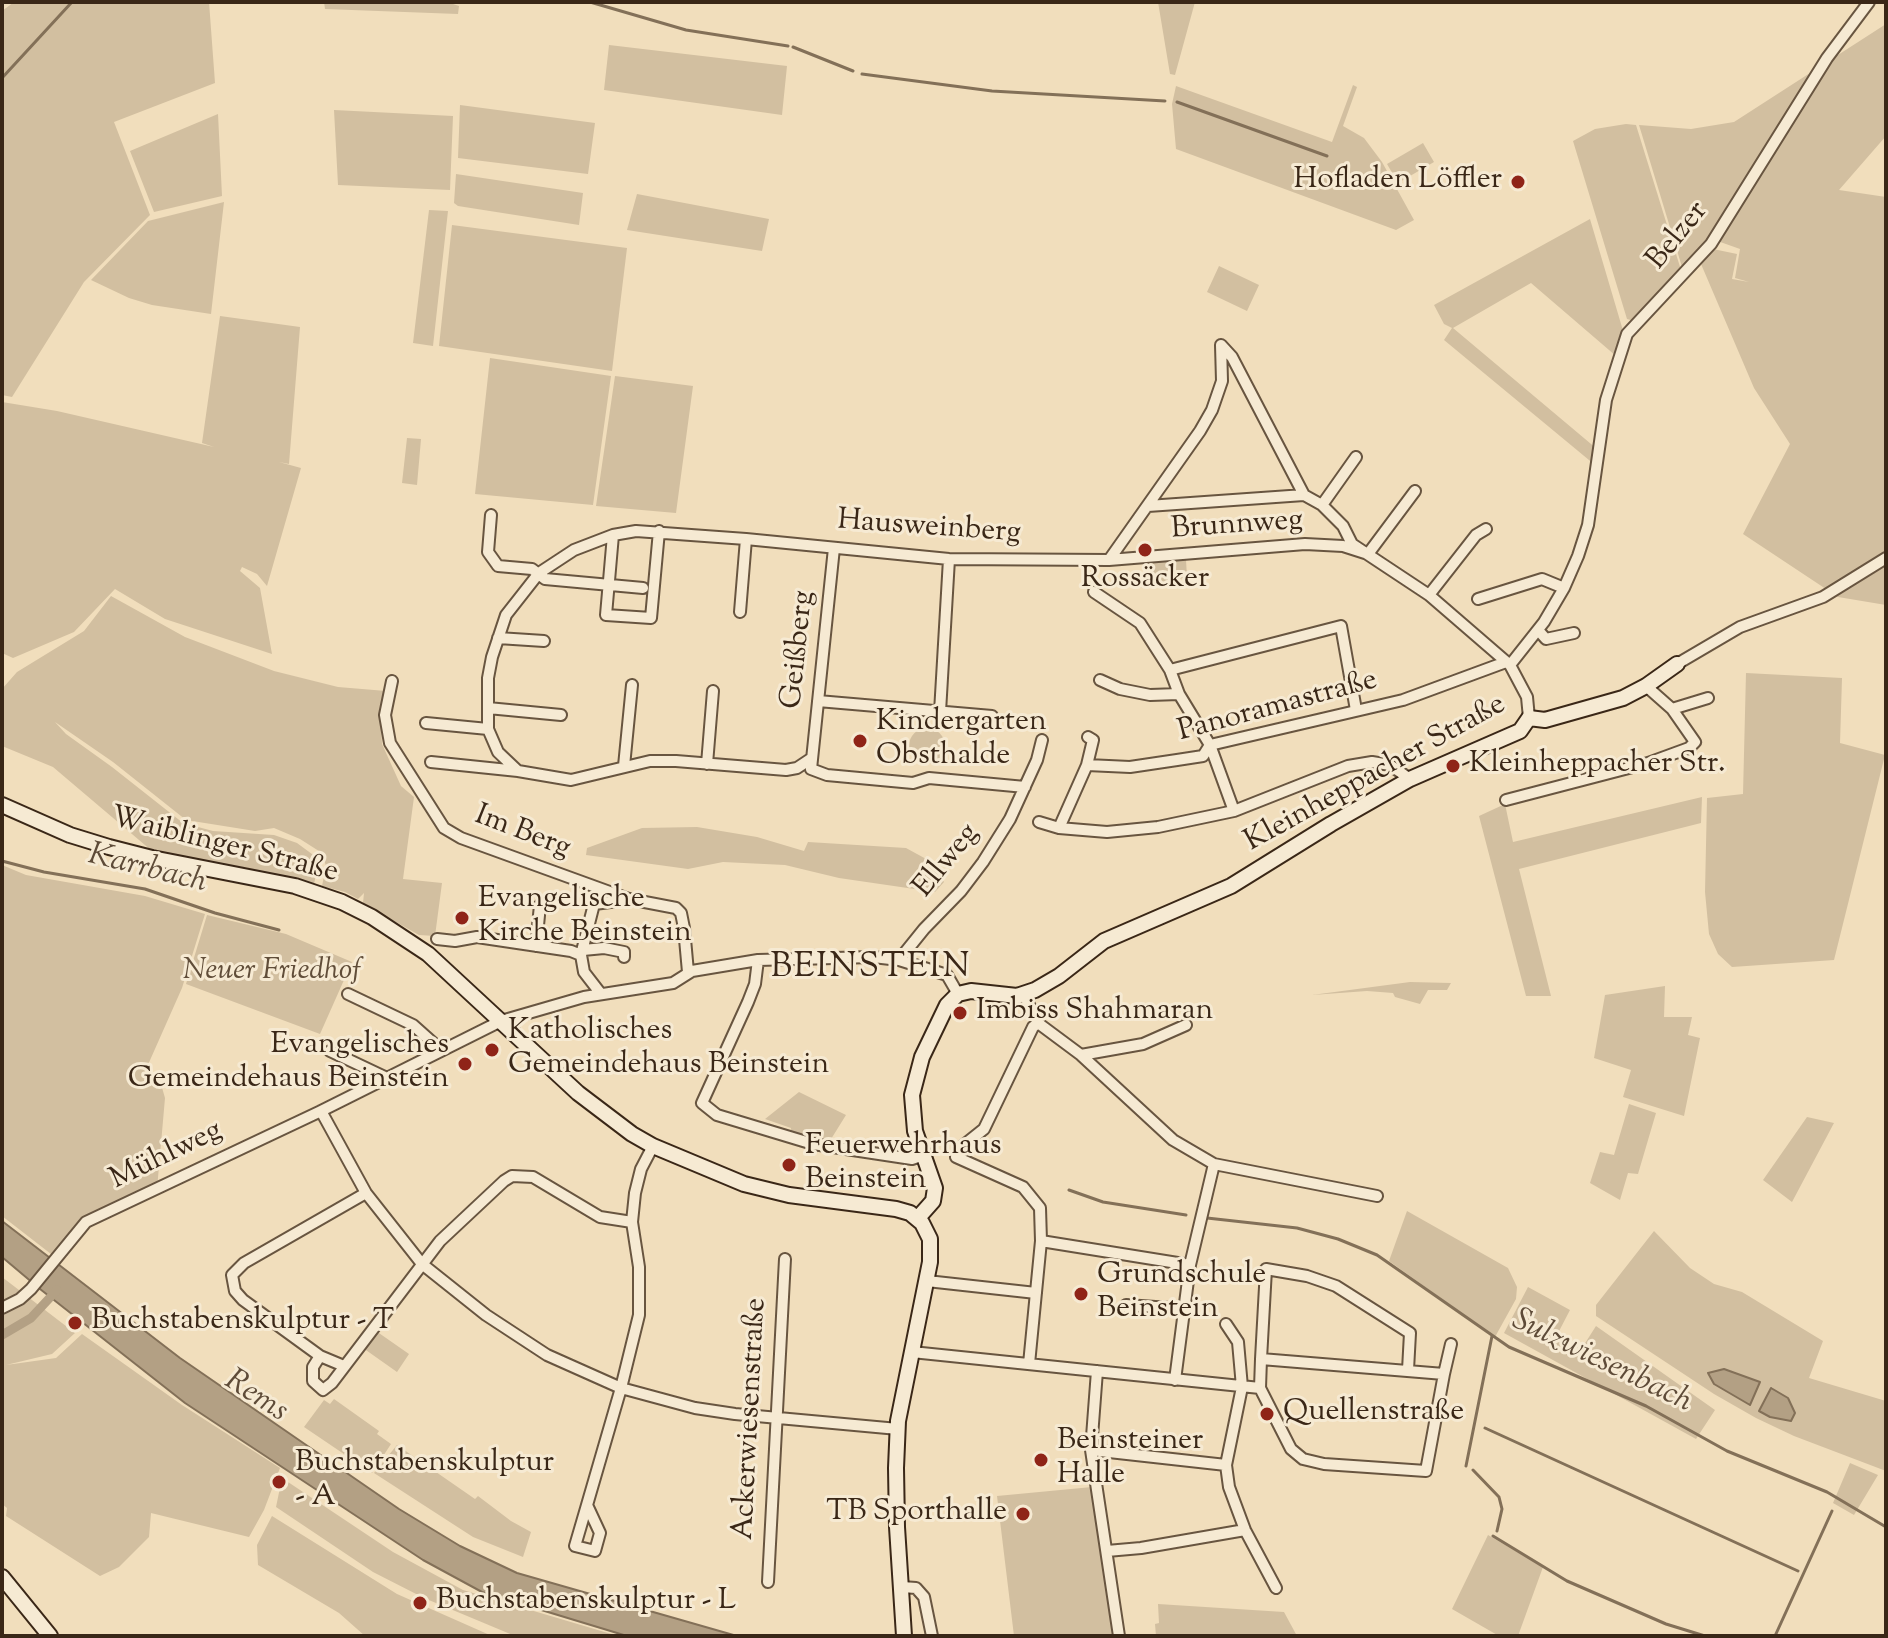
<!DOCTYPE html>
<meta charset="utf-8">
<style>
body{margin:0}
#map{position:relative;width:1888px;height:1638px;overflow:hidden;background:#f1debc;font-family:"Sorts Mill Goudy",serif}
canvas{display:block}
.frame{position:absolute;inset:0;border:4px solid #3a2717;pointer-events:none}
</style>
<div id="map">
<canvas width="1888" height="1638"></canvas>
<div class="frame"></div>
</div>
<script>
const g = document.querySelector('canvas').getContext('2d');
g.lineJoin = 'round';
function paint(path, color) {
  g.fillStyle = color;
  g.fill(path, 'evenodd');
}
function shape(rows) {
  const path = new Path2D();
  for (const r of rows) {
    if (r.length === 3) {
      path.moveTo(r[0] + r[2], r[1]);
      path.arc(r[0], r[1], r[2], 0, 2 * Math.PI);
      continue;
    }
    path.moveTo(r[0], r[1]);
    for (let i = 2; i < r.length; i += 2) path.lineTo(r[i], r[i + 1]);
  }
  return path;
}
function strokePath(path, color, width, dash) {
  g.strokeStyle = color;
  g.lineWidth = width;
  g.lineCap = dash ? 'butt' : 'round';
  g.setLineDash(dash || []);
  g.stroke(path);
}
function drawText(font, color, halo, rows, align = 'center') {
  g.font = font + ' "Sorts Mill Goudy",serif';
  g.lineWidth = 6;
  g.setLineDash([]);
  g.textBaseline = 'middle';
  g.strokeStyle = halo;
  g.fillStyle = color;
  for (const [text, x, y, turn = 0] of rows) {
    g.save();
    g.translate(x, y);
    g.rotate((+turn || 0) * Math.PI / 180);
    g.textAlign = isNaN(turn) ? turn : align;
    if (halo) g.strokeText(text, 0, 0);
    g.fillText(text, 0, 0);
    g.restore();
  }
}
paint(shape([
 [14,2,209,2,215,83,114,122,150,215,84,282,12,397,2,395,2,11],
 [324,2,447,2,459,6,458,14,325,9],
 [1158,2,1195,2,1175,75,1170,74],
 [1886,24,1886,136,1839,190,1886,197,1886,605,1838,597,1743,534,1790,444,1754,388,1701,264,1713,249,1737,254,1732,279,1749,282,1735,278,1740,249,1709,238,1682,267,1639,125,1691,129,1734,122],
 [609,45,787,66,782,115,604,90],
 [1353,85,1357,87,1343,126,1364,138,1382,162,1414,220,1396,230,1176,149,1172,104,1176,86,1332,142],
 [460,105,595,123,588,174,458,158],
 [334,110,453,116,450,190,338,185],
 [218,114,222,196,154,212,130,151],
 [1626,124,1636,125,1681,270,1634,321,1627,319,1573,141,1595,129],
 [1423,143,1434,162,1398,183,1387,164],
 [456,174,583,193,579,225,458,206,454,203],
 [637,194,769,219,762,251,627,230],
 [224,202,211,314,152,305,129,298,91,280,148,221],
 [429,210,448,211,433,346,413,343],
 [1590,219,1624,334,1616,356,1531,283,1453,328,1597,449,1595,465,1444,340,1452,328,1444,324,1434,305],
 [452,225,627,248,612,371,439,346],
 [1219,266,1259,285,1247,311,1207,292],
 [220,316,300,327,289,464,279,462,301,468,267,586,257,574,242,567,240,571,260,588,272,654,165,619,115,589,74,632,13,658,2,653,2,402,57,411,214,447,202,443],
 [490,358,611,376,593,505,475,494],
 [615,376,693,386,676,513,596,506],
 [407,438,421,439,417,485,402,483],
 [1186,560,1187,577,1139,588,1154,561],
 [111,596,185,637,274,671,338,687,386,691,380,710,382,744,401,786,414,797,403,879,442,883,435,936,419,935,380,913,363,903,364,893,358,899,345,892,322,886,326,866,322,853,300,839,274,828,255,831,186,820,113,762,55,722,66,734,112,767,183,823,213,831,274,835,297,843,316,857,318,866,314,884,248,868,152,851,53,767,2,746,2,689,17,672,84,631],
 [1746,673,1842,678,1840,743,1885,755,1834,960,1732,967,1718,954,1709,934,1705,892,1707,798,1743,794],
 [927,746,18],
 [1702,797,1701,823,1519,869,1551,996,1526,996,1479,816,1505,804,1513,842],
 [697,827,757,837,804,851,808,842,906,848,928,860,944,882,935,892,839,878,785,865,723,862,688,869,586,855,587,848,642,828],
 [2,865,26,875,145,896,205,914,182,988,143,1076,161,1084,165,1098,157,1189,87,1225,88,1228,60,1261,2,1216],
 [207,915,286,934,352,962,320,1034,186,984],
 [1410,982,1451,983,1447,990,1428,990,1420,1004,1395,997,1393,993,1367,991,1312,995],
 [1665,986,1664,1017,1692,1017,1688,1035,1700,1038,1684,1116,1623,1097,1631,1070,1594,1058,1605,995],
 [799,1092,846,1115,828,1144,790,1135,791,1128,765,1119],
 [1629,1104,1656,1113,1638,1174,1628,1173,1620,1200,1590,1183,1600,1152,1614,1155],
 [1807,1117,1834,1123,1792,1202,1763,1180],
 [1407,1211,1508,1268,1517,1287,1516,1299,1495,1337,1389,1261],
 [1654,1231,1690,1268,1714,1284,1742,1292,1823,1341,1809,1378,1886,1401,1886,1471,1794,1436,1756,1418,1714,1394,1596,1316,1596,1305],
 [2,1277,75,1333,52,1354,6,1365,56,1358,82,1334,182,1405,280,1468,264,1510,249,1537,151,1513,149,1537,119,1567,100,1576,6,1516,7,1508,2,1504],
 [1528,1287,1570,1310,1557,1335,1582,1348,1596,1326,1715,1410,1696,1439,1504,1333],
 [376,1331,409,1354,397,1372,363,1348],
 [334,1399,379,1431,377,1434,391,1444,372,1473,304,1427,324,1400,330,1404],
 [397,1445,475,1499,478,1496,511,1521,531,1532,523,1557,473,1537,374,1473],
 [1850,1463,1878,1475,1854,1515,1833,1503],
 [282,1478,393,1552,463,1590,618,1636,515,1636,424,1598,373,1572,276,1507],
 [1092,1487,1114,1636,1014,1636,997,1496],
 [272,1516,397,1594,492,1636,365,1636,339,1613,258,1565,257,1545],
 [1488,1535,1543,1567,1518,1636,1499,1636,1452,1609],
 [1158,1604,1284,1612,1297,1636,1156,1636,1155,1624,1159,1623]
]), '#d2bfa0');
const water = shape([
 [2,1221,180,1358,399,1509,460,1546,517,1573,737,1636,627,1636,482,1592,423,1560,185,1403,40,1289,2,1257,2,1221],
 [1724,1369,1760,1382,1750,1405,1714,1384,1708,1373,1724,1369],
 [1771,1388,1788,1398,1795,1413,1791,1421,1770,1417,1759,1411,1771,1388]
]);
paint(water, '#b3a084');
strokePath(water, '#837058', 2);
strokePath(shape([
 [590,2,686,30,788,46],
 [793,47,853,71],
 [862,74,992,91,1165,101],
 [2,78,72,2],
 [1177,102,1327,156],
 [2,861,44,872,145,889,215,913,279,930],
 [1069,1190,1103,1202,1186,1215],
 [1207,1218,1297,1228,1338,1239,1377,1255,1509,1347,1646,1406,1727,1451,1827,1492,1886,1527],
 [1485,1428,1798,1571],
 [1466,1466,1492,1336],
 [1473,1470,1499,1497,1502,1509,1497,1531],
 [1493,1536,1567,1581,1666,1624,1705,1636],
 [1775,1636,1832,1511]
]), '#837058', 3);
strokePath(shape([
 [2,1335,31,1318,57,1290]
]), '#b3a084', 9);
const street = shape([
 [1221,345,1232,357,1304,495],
 [1304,495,1322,505,1343,526,1352,544,1429,595,1510,665,1527,697,1529,718],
 [1322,505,1356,457],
 [1148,506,1304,495],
 [491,515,488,552,498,566,532,569,545,579,643,588],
 [613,535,606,615,651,618,659,531],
 [834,548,811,769,827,775,913,783,929,778,1025,787],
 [1368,554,1415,491],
 [1109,560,1200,431,1212,410,1222,381,1221,345],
 [1094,592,1140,623,1170,670,1179,694,1210,745,1234,811],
 [1429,595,1476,535,1486,529],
 [1478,599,1542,579,1564,588],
 [740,612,746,539],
 [1538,630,1546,639,1574,633],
 [498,638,544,641],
 [1677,664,1740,627,1823,597,1886,558],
 [1510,665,1544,622,1564,588,1578,556,1588,525,1606,400,1627,334,1711,244,1827,58,1869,2],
 [1170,670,1341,626,1356,710],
 [1100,680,1120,689,1150,695,1179,694],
 [392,681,385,715,390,743,444,828,461,838,629,899,676,908,681,913,684,928,688,972],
 [818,701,992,716],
 [488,708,561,715],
 [1672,709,1708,698],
 [940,712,949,559],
 [426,723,488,729],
 [1088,737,1093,740,1087,765,1130,767,1177,760,1203,756,1210,745,1403,700,1506,662],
 [812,758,797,768,786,770,676,761,650,761,571,780,518,771,498,752,488,729,488,678,492,657,506,615,539,573,574,550,613,535,636,531,746,539,949,559,1109,560,1305,544,1343,546,1368,554],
 [431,762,518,771],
 [707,764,713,691],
 [624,766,632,685],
 [1506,800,1648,763,1689,748,1695,742,1672,709,1646,686],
 [1039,822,1059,828,1107,832,1158,827,1234,811,1348,766,1372,762,1390,765,1410,779],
 [1059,828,1087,765],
 [437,939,455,941,477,937,571,951,581,955,584,972,601,994],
 [536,946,540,905],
 [583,950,604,948,624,952,624,957],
 [581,955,594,904,627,900],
 [758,960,755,984,748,1002,702,1103,717,1115,813,1144,912,1159,924,1155],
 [899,960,924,929,961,891,983,862,1010,819,1037,760,1042,740],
 [348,994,413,1025,441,1050],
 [1024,995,1038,1023,1081,1055,1173,1140,1214,1164,1377,1196],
 [330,1051,387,1078],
 [1081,1055,1143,1044,1186,1025],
 [321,1111,366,1193,422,1264,486,1315,547,1355,621,1388,695,1408,735,1414,898,1429],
 [1041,1241,1190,1265],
 [927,1281,1036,1293],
 [1126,1305,1185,1309],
 [2,1308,20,1299,31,1289,86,1222,321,1111,501,1021,584,997,673,983,692,971,758,960,873,957,899,960,947,975,958,994],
 [1226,1324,1238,1342,1242,1387,1226,1465,1229,1487,1245,1530,1276,1588],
 [912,1352,1260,1388],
 [320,1356,243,1300,235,1291,232,1275,244,1263,366,1193],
 [1261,1359,1444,1374,1426,1471,1324,1464,1303,1459,1291,1449,1260,1388,1261,1359],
 [1261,1359,1266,1269,1307,1276,1336,1286,1410,1333,1408,1370],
 [1029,1364,1041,1241,1040,1208,1023,1187,956,1157,964,1145,984,1129,1033,1027,1038,1023],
 [344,1366,320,1356,313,1367,313,1381,323,1390,332,1383,440,1241,504,1181,512,1176,533,1177,600,1217,632,1222],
 [1097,1371,1091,1450,1119,1636],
 [1444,1374,1451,1344],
 [1175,1380,1190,1265,1214,1164],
 [1091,1450,1226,1465],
 [587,1505,600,1533,595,1551,575,1546,587,1505,621,1388,639,1315,639,1267,632,1222,635,1193,641,1169,653,1146],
 [1107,1551,1141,1548,1245,1530],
 [768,1582,785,1259],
 [902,1587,916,1588,924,1597,932,1636]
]);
const secondary = shape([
 [2,805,70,835,109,847,152,858,295,886,342,902,372,917,428,954,578,1093,632,1134,653,1146,744,1184,789,1195,896,1209,910,1213,922,1223,930,1239,930,1262,898,1421,896,1468,897,1527,904,1636],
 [917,1219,933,1201,935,1188,915,1131,912,1095,922,1057,947,1005,958,994,971,991,1017,996,1035,990,1059,976,1104,941,1231,886,1331,824,1410,779,1520,731,1529,718,1545,720,1623,698,1646,686,1677,664],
 [2,1577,50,1636]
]);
strokePath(street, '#685540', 14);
strokePath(secondary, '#3a2717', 18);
strokePath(street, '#f6ead3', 10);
strokePath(secondary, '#f6ead3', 14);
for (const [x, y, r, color] of [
 [1518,182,8,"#8f2418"],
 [1145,550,8,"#8f2418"],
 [860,741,8,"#8f2418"],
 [1453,766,8,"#8f2418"],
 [462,918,8,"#8f2418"],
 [960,1013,8,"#8f2418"],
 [492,1050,8,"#8f2418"],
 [465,1064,8,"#8f2418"],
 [789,1165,8,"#8f2418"],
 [1081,1294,8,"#8f2418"],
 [75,1323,8,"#8f2418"],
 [1267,1414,8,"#8f2418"],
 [1041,1460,8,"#8f2418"],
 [279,1482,8,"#8f2418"],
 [1023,1514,8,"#8f2418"],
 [420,1603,8,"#8f2418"]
]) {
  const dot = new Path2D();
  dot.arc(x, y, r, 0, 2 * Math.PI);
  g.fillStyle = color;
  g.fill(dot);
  strokePath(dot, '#f6ead3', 3);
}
drawText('30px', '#3a2717', '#f6ead3', [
 ["Hofladen Löffler",1502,182,"right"],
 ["Rossäcker",1145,581,"center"],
 ["Kindergarten",876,724],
 ["Obsthalde",876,758],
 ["Kleinheppacher Str.",1469,766],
 ["Evangelische",478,901],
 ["Kirche Beinstein",478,935],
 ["Imbiss Shahmaran",976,1013],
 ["Katholisches",508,1033],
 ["Gemeindehaus Beinstein",508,1067],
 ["Evangelisches",449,1047,"right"],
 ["Gemeindehaus Beinstein",449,1081,"right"],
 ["Feuerwehrhaus",805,1148],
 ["Beinstein",805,1182],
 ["Grundschule",1097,1277],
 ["Beinstein",1097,1311],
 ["Buchstabenskulptur - T",91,1323],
 ["Quellenstraße",1283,1414],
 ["Beinsteiner",1057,1443],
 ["Halle",1057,1477],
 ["Buchstabenskulptur",295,1465],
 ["- A",295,1499],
 ["TB Sporthalle",1007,1514,"right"],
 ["Buchstabenskulptur - L",436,1603]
], 'left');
drawText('30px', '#3a2717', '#f6ead3', [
 ["Belzer",1679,237,-51],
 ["Brunnweg",1237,527,-4],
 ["Hausweinberg",929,529,4],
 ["Geißberg",800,650,-84],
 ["Panoramastraße",1278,708,-15],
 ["Kleinheppacher Straße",1376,775,-29],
 ["Im Berg",522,834,21],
 ["Waiblinger Straße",224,847,14],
 ["Ellweg",948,862,-51],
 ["Mühlweg",167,1157,-26],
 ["Ackerwiesenstraße",752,1419,-87]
]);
drawText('italic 30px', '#604d39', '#f6ead3', [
 ["Neuer Friedhof",272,973]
]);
drawText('italic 32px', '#5e4b38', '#f6ead3', [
 ["Karrbach",147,871,14],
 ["Sulzwiesenbach",1601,1363,26],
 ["Rems",255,1398,33]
]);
g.letterSpacing = '2px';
drawText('34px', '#3a2717', '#f6ead3', [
 ["BEINSTEIN",871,970]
]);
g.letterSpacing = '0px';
</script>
